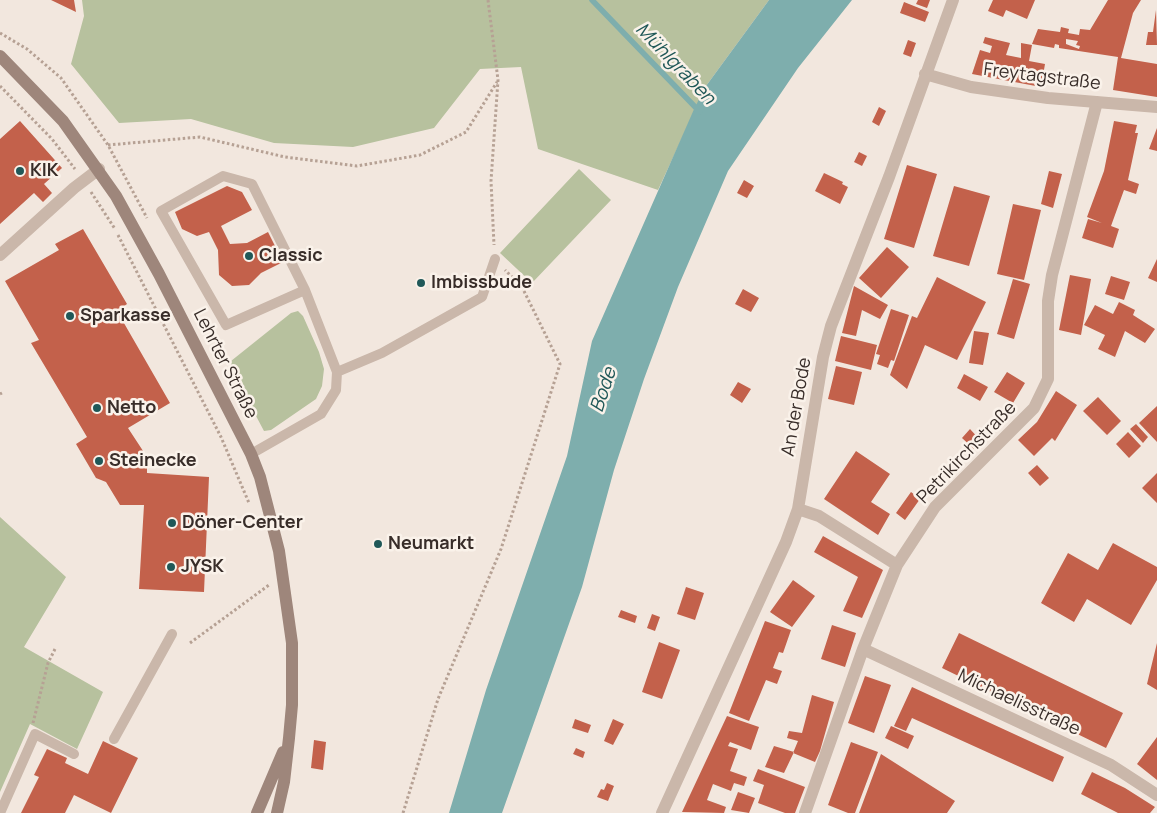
<!DOCTYPE html>
<meta charset="utf-8">
<style>
body{margin:0}
canvas{display:block;background:#f2e7de}
</style>
<canvas width="1157" height="813"></canvas>
<script>
const g = document.querySelector('canvas').getContext('2d');
g.lineJoin = 'round';
function paint(path, color) {
  g.fillStyle = color;
  g.fill(path, 'evenodd');
}
function shape(rows) {
  const path = new Path2D();
  for (const r of rows) {
    path.moveTo(r[0], r[1]);
    for (let i = 2; i < r.length; i += 2) path.lineTo(r[i], r[i + 1]);
  }
  return path;
}
function strokePath(path, color, width, dash) {
  g.strokeStyle = color;
  g.lineWidth = width;
  g.lineCap = dash ? 'butt' : 'round';
  g.setLineDash(dash || []);
  g.stroke(path);
}
function drawText(font, color, halo, rows, align = 'center') {
  g.font = font + ' Manrope,sans-serif';
  g.lineWidth = 5;
  g.setLineDash([]);
  g.textBaseline = 'middle';
  g.strokeStyle = halo;
  g.fillStyle = color;
  for (const [text, x, y, turn = 0] of rows) {
    g.save();
    g.translate(x, y);
    g.rotate((+turn || 0) * Math.PI / 180);
    g.textAlign = isNaN(turn) ? turn : align;
    if (halo) g.strokeText(text, 0, 0);
    g.fillText(text, 0, 0);
    g.restore();
  }
}
paint(shape([
 [82,0,769,0,706,86,658,190,538,149,521,67,480,69,434,128,353,147,274,143,191,119,119,123,71,64,84,16],
 [579,169,611,200,532,283,500,253],
 [298,311,303,316,319,352,324,369,322,386,316,399,271,430,264,431,231,369,231,361,291,313],
 [0,517,66,577,24,647,103,692,77,749,30,724,0,792]
]), '#b7c19e');
paint(shape([
 [769,0,852,0,798,68,728,171,678,287,644,379,614,470,582,587,502,813,449,813,486,690,567,456,592,341,695,107,706,86]
]), '#7eaead');
strokePath(shape([
 [592,0,700,112]
]), '#7eaead', 5.5);
paint(shape([
 [51,0,74,0,76,12],
 [918,0,930,0,927,8,916,4],
 [993,0,1035,0,1027,19,1006,10,1003,17,988,11],
 [1108,0,1141,0,1133,13,1121,58,1157,64,1157,97,1113,90,1118,57,1059,48,1059,45,1055,44,1054,48,1032,44,1038,29,1060,32,1061,27,1069,29,1068,33,1079,35,1080,29,1090,30],
 [1066,39,1078,41,1076,45,1080,46,1079,49,1066,44],
 [904,2,929,12,925,22,900,13],
 [1156,10,1157,45,1146,45,1148,32,1153,32],
 [985,37,1010,43,1006,55,1021,58,1021,43,1032,45,1029,61,1045,64,1041,87,972,74,980,50,990,53,992,46,983,43],
 [908,40,916,43,911,57,903,54],
 [879,107,886,111,879,126,872,122],
 [20,121,62,168,44,184,52,193,43,202,34,193,0,224,0,139],
 [1114,121,1137,125,1135,133,1138,133,1128,180,1139,184,1136,194,1124,190,1111,226,1119,229,1113,248,1082,238,1088,219,1102,223,1087,217,1104,171],
 [1157,128,1157,151,1149,149],
 [859,152,867,156,862,166,854,162],
 [907,165,937,174,914,248,884,239],
 [1049,171,1062,174,1053,208,1041,204],
 [824,173,843,182,842,184,848,187,840,204,815,191],
 [744,180,754,186,747,198,737,193],
 [227,186,242,192,252,210,221,226,230,244,247,243,268,232,283,262,261,273,249,285,232,286,219,275,218,250,209,232,197,236,182,229,175,212],
 [954,186,990,196,969,266,933,256],
 [1013,204,1041,210,1024,280,997,274],
 [83,229,127,304,117,311,170,403,128,428,147,457,147,473,209,477,204,592,139,589,144,505,120,505,106,482,96,478,76,444,87,437,31,343,39,340,5,281,59,250,55,244],
 [887,247,909,267,881,298,859,278],
 [1157,259,1157,282,1148,278],
 [1070,275,1091,279,1081,335,1059,330],
 [1111,276,1130,282,1124,300,1105,294],
 [937,277,986,302,957,360,925,345,907,389,890,375,912,316,917,318],
 [1013,279,1030,284,1014,339,997,334],
 [854,286,888,305,880,319,862,310,856,336,842,333],
 [743,289,759,298,751,312,735,304],
 [1119,302,1135,310,1133,315,1155,329,1145,343,1125,331,1115,357,1098,349,1105,335,1084,325,1095,305,1113,314],
 [891,309,909,315,894,361,891,360,888,368,877,364,880,355,876,354],
 [974,331,989,333,983,365,969,363],
 [841,336,877,345,871,370,835,361],
 [836,366,862,372,854,405,828,399],
 [1007,372,1025,383,1013,403,994,392],
 [964,374,988,387,980,401,957,388],
 [738,382,751,389,742,403,730,395],
 [1056,391,1077,405,1055,441,1052,438,1034,456,1018,440,1037,422],
 [1098,397,1121,421,1107,435,1083,411],
 [1157,406,1157,442,1139,423],
 [1136,424,1148,437,1143,443,1130,429],
 [970,429,981,441,974,449,962,438],
 [1128,432,1141,446,1129,458,1116,444],
 [856,451,890,474,871,502,890,514,878,535,824,499],
 [1037,465,1049,478,1040,486,1028,473],
 [1157,473,1157,503,1142,488],
 [911,492,920,499,905,520,896,513],
 [823,536,883,570,862,618,843,611,858,577,814,552],
 [1113,543,1157,567,1157,580,1131,625,1087,599,1074,622,1041,603,1068,553,1098,570],
 [793,580,815,596,792,627,770,612],
 [686,587,704,593,695,620,677,614],
 [621,610,637,616,635,623,618,617],
 [652,614,660,617,655,631,647,628],
 [765,621,791,630,783,653,779,652,773,668,782,671,777,684,766,680,749,721,729,713],
 [832,625,856,633,845,667,821,659],
 [959,633,1123,713,1106,748,942,668],
 [659,642,680,650,662,699,642,692],
 [1157,643,1157,690,1147,684],
 [865,676,891,685,874,733,848,723],
 [912,687,1064,757,1053,782,912,718,906,731,894,726],
 [812,695,834,702,820,751,815,762,793,753,798,741,787,738,789,731,802,733],
 [727,716,759,727,751,750,730,742,728,746,738,749,730,771,747,777,744,786,734,783,731,791,713,784,707,800,726,807,724,813,682,812],
 [575,719,591,725,588,733,572,728],
 [613,719,624,724,613,745,604,741],
 [891,726,914,736,908,749,885,738],
 [1157,737,1157,780,1137,764],
 [314,740,326,742,323,770,311,768],
 [103,741,138,758,111,813,74,795,65,813,21,813,39,777,34,775,47,749,67,758,65,763,88,774],
 [851,742,878,752,855,813,848,813,828,805],
 [774,746,794,752,784,773,765,767],
 [576,748,585,752,583,758,573,754],
 [881,754,955,801,947,813,859,813],
 [758,769,805,787,795,813,785,813,758,803,764,785,753,781],
 [1092,772,1125,788,1155,807,1150,813,1118,813,1081,794],
 [607,783,614,786,608,801,597,797,601,789,604,790],
 [738,792,755,798,749,813,731,810]
]), '#c3614b');
strokePath(shape([
 [488,0,498,80,491,181,494,245],
 [0,33,27,49,61,78,108,145,147,218],
 [0,86,52,139,75,169],
 [108,145,200,137,285,157,357,166,420,155,466,132,497,82],
 [91,192,115,229],
 [118,235,221,437,249,503],
 [0,394,2,393],
 [190,643,269,585],
 [33,723,48,663,56,647],
 [403,813,438,699,501,549,560,364,522,287,505,270]
]), '#b6a194', 3, [2.5, 2.5]);
strokePath(shape([
 [337,372,382,353,482,297,495,259],
 [251,454,321,414,336,390,337,372,305,290,226,325,161,211,223,176,252,184,305,290],
 [114,739,172,634],
 [0,813,35,734,74,754]
]), '#cab7aa', 10);
strokePath(shape([
 [925,74,971,87,1048,98,1157,107],
 [0,255,74,188,99,169],
 [798,509,819,516,897,565],
 [863,649,1111,765,1157,795],
 [662,813,786,542,798,509,823,357,831,326,889,177,953,0],
 [805,813,863,649,897,565,935,507,1034,408,1048,379,1048,301,1052,275,1097,102]
]), '#cab7aa', 12);
strokePath(shape([
 [0,56,63,121,116,196,159,274,251,454,260,477,279,551,292,643,292,705,289,738,284,782,277,813],
 [257,813,283,752]
]), '#9e867b', 12);
for (const [x, y, r, color] of [
 [20,171,5,"#205858"],
 [249,256,5,"#205858"],
 [421,283,5,"#205858"],
 [70,316,5,"#205858"],
 [97,408,5,"#205858"],
 [99,461,5,"#205858"],
 [172,523,5,"#205858"],
 [378,544,5,"#205858"],
 [171,567,5,"#205858"]
]) {
  const dot = new Path2D();
  dot.arc(x, y, r, 0, 2 * Math.PI);
  g.fillStyle = color;
  g.fill(dot);
  strokePath(dot, '#faf2ea', 2);
}
drawText('18px', '#382d29', '#faf2ea', [
 ["Freytagstraße",1042,77,7],
 ["Lehrter Straße",225,364,63],
 ["An der Bode",797,407,-80],
 ["Petrikirchstraße",967,453,-46],
 ["Michaelisstraße",1019,703,25]
]);
drawText('bold 18px', '#382d29', '#faf2ea', [
 ["KIK",30,171],
 ["Classic",259,256],
 ["Imbissbude",431,283],
 ["Sparkasse",80,316],
 ["Netto",107,408],
 ["Steinecke",109,461],
 ["Döner-Center",182,523],
 ["Neumarkt",388,544],
 ["JYSK",181,567]
], 'left');
drawText('italic 19px', '#205858', '#faf2ea', [
 ["Mühlgraben",675,64,46],
 ["Bode",604,390,-72]
]);
</script>
